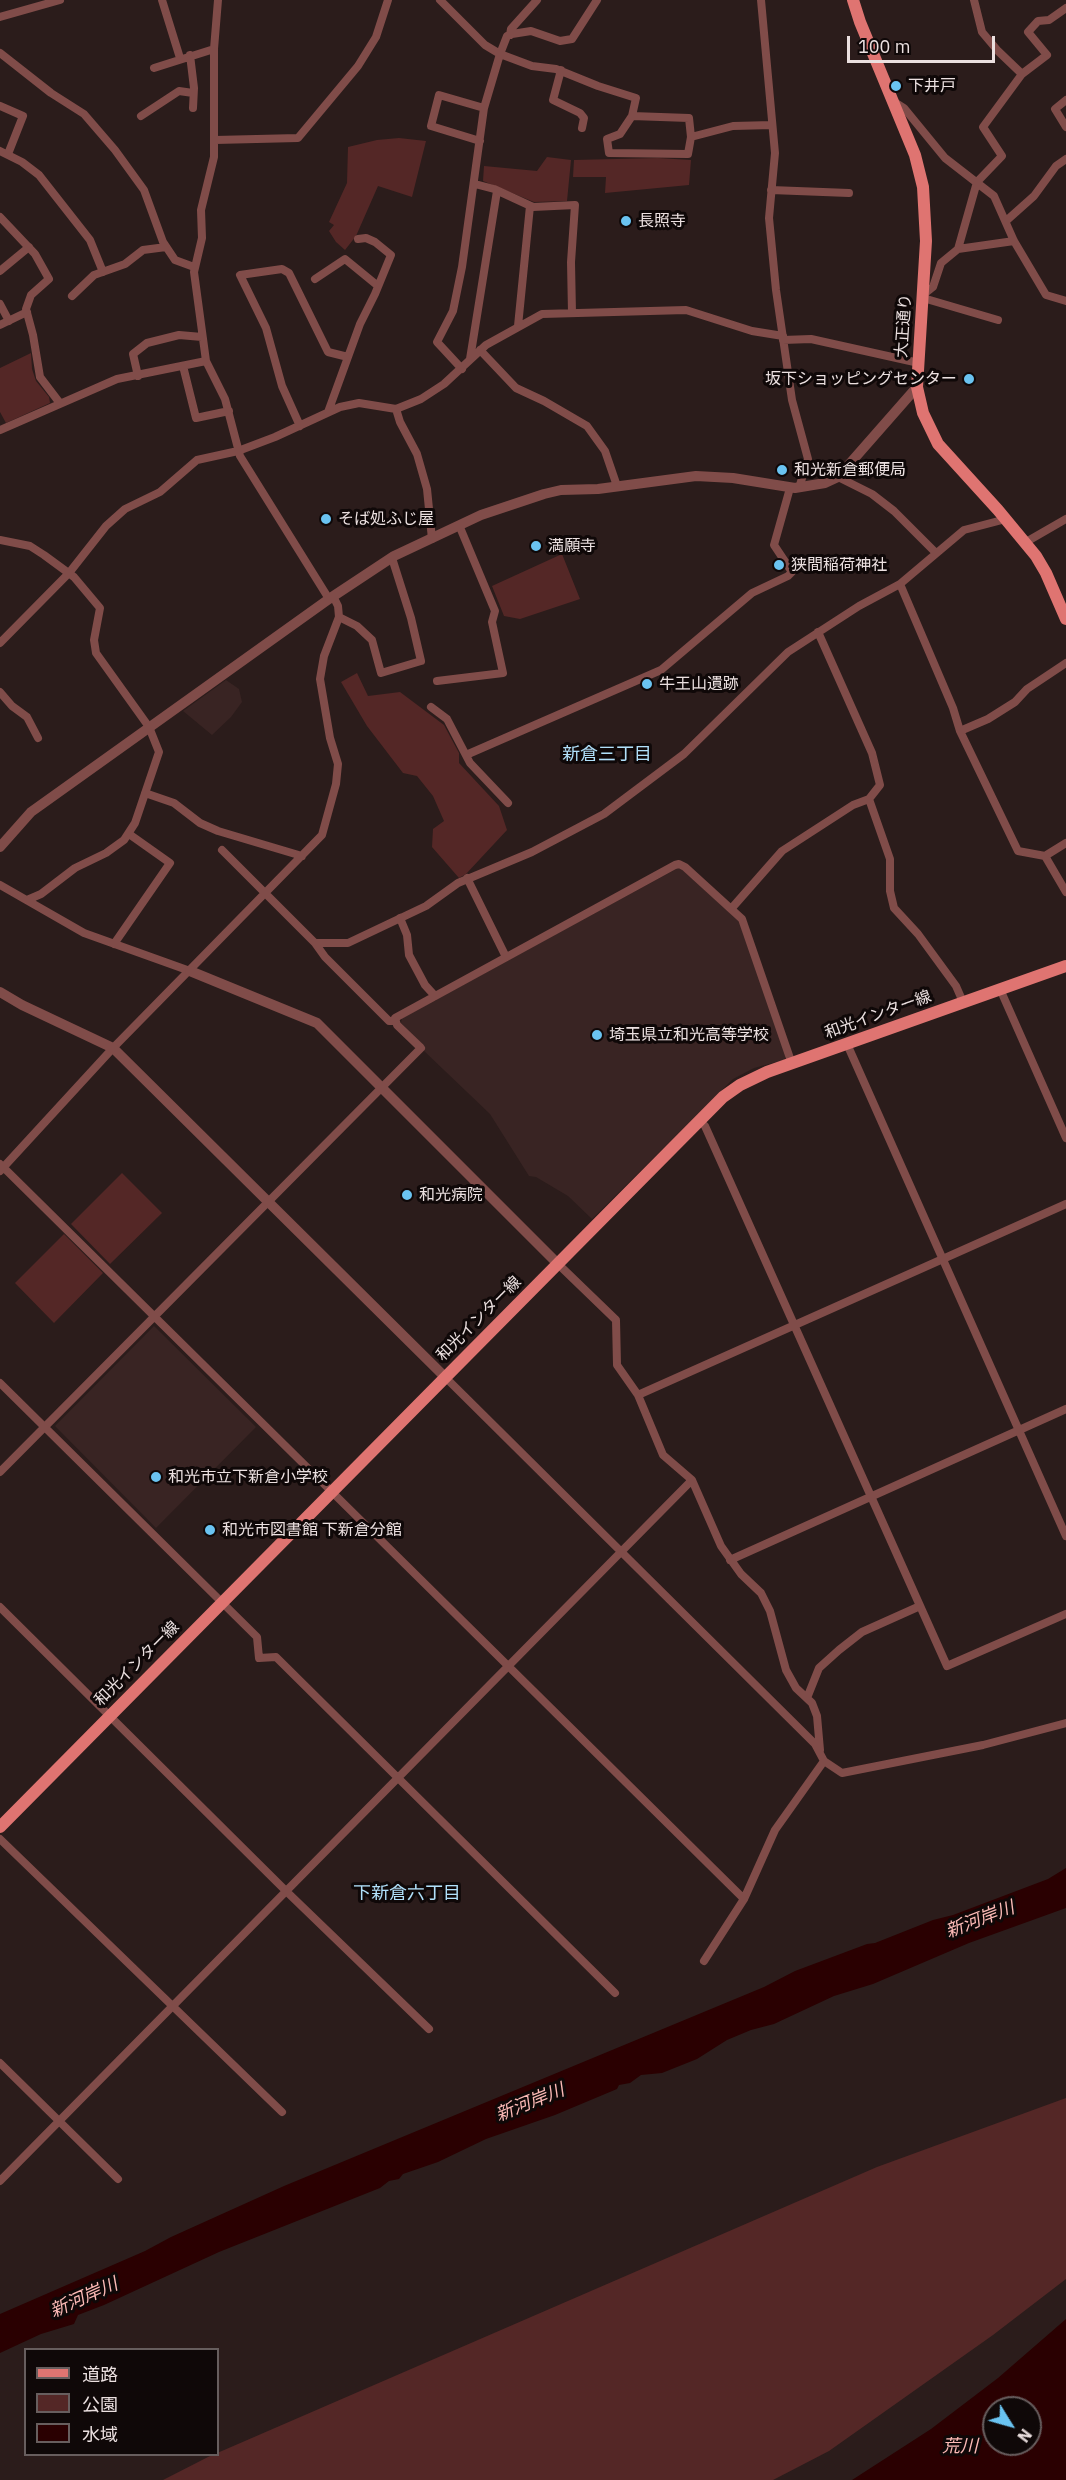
<!DOCTYPE html>
<meta charset="utf-8">
<style>
body{margin:0}
#map{position:relative;width:1066px;height:2480px;overflow:hidden;background:#2b1c1b;font-family:"IBM Plex Sans","Noto Sans JP",sans-serif}
canvas{display:block}
.legend{position:absolute;left:24px;top:2348px;width:195px;height:108px;box-sizing:border-box;background:#0f0808;border:2px solid #675e5e;margin:0;padding:8px 10px;list-style:none;font-size:18px;color:#ebe0e0}
.legend li{display:flex;align-items:center;gap:12px;height:30px}
.legend b{width:30px;border:2px solid #675e5e}
.north{position:absolute;left:982px;top:2396px;width:60px;height:60px;box-sizing:border-box;background:#0f0808;border:2px solid #675e5e;border-radius:50%;rotate:127deg;font-size:16px;font-weight:700;line-height:24px;text-align:center;color:#ebe0e0}
.north::after{content:'';display:block;margin:auto;width:21px;height:27px;background:#6ac3f1;clip-path:polygon(50% 0,100% 100%,50% 72%,0 100%)}
.scale{position:absolute;left:847px;top:36px;width:148px;height:27px;box-sizing:border-box;border:3px solid #ebe0e0;border-top:0;padding-left:8px;font-size:18px;line-height:21px;white-space:nowrap;color:#ebe0e0;-webkit-text-stroke:4px #0f0808;paint-order:stroke}
</style>
<div id="map">
<canvas width="1066" height="2480"></canvas>
<ul class="legend">
<li><b style="height:8px;background:#df7471"></b>道路</li>
<li><b style="height:16px;background:#542726"></b>公園</li>
<li><b style="height:16px;background:#2a0001"></b>水域</li>
</ul>
<div class="north">N</div>
<div class="scale">100 m</div>
</div>
<script>
const g = document.querySelector('canvas').getContext('2d');
g.lineJoin = 'round';
function paint(path, color) {
  g.fillStyle = color;
  g.fill(path, 'evenodd');
}
function shape(rows) {
  const path = new Path2D();
  for (const r of rows) {
    path.moveTo(r[0], r[1]);
    for (let i = 2; i < r.length; i += 2) path.lineTo(r[i], r[i + 1]);
  }
  return path;
}
function strokePath(path, color, width, dash) {
  g.strokeStyle = color;
  g.lineWidth = width;
  g.lineCap = dash ? 'butt' : 'round';
  g.setLineDash(dash || []);
  g.stroke(path);
}
function drawText(font, color, halo, rows, align = 'center') {
  g.font = font + ' "IBM Plex Sans","Noto Sans JP",sans-serif';
  g.lineWidth = 6;
  g.setLineDash([]);
  g.textBaseline = 'middle';
  g.strokeStyle = halo;
  g.fillStyle = color;
  for (const [text, x, y, turn = 0] of rows) {
    g.save();
    g.translate(x, y);
    g.rotate((+turn || 0) * Math.PI / 180);
    g.textAlign = isNaN(turn) ? turn : align;
    if (halo) g.strokeText(text, 0, 0);
    g.fillText(text, 0, 0);
    g.restore();
  }
}
paint(shape([
 [226,680,239,689,242,702,231,717,212,735,183,711],
 [678,868,682,869,739,921,787,1054,784,1060,754,1068,733,1079,592,1219,568,1196,536,1177,529,1176,490,1114,423,1050,425,1047,401,1023,402,1018],
 [154,1326,256,1427,156,1528,55,1426]
]), '#392423');
paint(shape([
 [399,138,426,141,412,197,378,186,356,236,345,250,336,242,329,231,334,225,329,222,347,183,348,147,377,140],
 [547,157,571,160,567,201,534,202,483,181,484,166,537,171],
 [658,158,691,160,689,185,605,193,606,177,573,177,574,160],
 [31,353,32,369,36,381,49,397,50,403,6,423,0,412,0,368],
 [562,554,580,599,520,619,504,616,492,586],
 [357,673,368,696,400,692,444,725,459,753,459,763,499,806,507,830,466,874,459,878,432,847,433,829,444,821,433,796,417,776,403,773,367,726,341,682],
 [122,1173,162,1213,110,1264,71,1224],
 [64,1234,103,1273,54,1323,15,1283],
 [1066,2098,1066,2279,993,2335,829,2451,773,2480,163,2480,208,2457,877,2167]
]), '#542726');
paint(shape([
 [1066,1868,1066,1908,969,1943,873,1984,834,1996,774,2024,751,2030,727,2040,697,2059,662,2073,641,2075,630,2083,619,2085,617,2089,555,2115,486,2139,438,2162,403,2174,399,2179,389,2181,380,2188,219,2252,104,2305,78,2315,74,2324,41,2334,0,2353,0,2314,145,2251,171,2237,284,2186,764,1987,795,1971,867,1944,875,1943,933,1920,953,1915,1048,1879],
 [1066,2319,1066,2480,852,2480,931,2429,998,2378],
 [994,2408,1030,2408,1030,2444,994,2444]
]), '#2a0001');
strokePath(shape([
 [162,0,180,58],
 [218,0,214,49,214,157,201,210,202,238,194,272,206,361,225,399,240,456,329,599],
 [440,0,485,45,500,54,532,66,556,69,598,86,636,98,632,116,620,134,607,139,609,153,688,154,691,137,689,118,632,116],
 [761,0,775,153,769,218,776,290,792,400,808,459,799,488],
 [974,0,982,32,998,51,1022,74],
 [0,17,60,0],
 [510,35,511,29,537,0],
 [0,53,51,93,84,114,115,150,144,190,163,242,175,260,194,267],
 [190,55,194,88,193,108],
 [154,68,214,49],
 [561,70,553,100,580,113,584,118,582,128],
 [1066,100,1055,109,1066,127],
 [893,101,904,108,945,158,994,196,1014,241,1046,295,1066,301],
 [0,106,23,116,8,154],
 [141,116,179,91,193,93],
 [691,137,733,126,772,125],
 [215,140,298,138,358,66,376,37,388,0],
 [480,141,431,126,439,95,484,108],
 [0,151,22,162,39,175,90,240,103,272],
 [475,184,494,189,533,207,575,205,571,262,572,313],
 [771,190,849,193],
 [0,217,35,254,49,279,31,295,26,309,33,335,40,377,59,402],
 [1006,221,1034,196,1056,166,1066,159],
 [958,249,977,182,1002,156,983,127,1022,74,1047,55,1028,32,1038,21,1049,20,1066,8],
 [0,271,29,247],
 [315,279,345,259,378,286],
 [923,295,933,287,941,263,958,249,1014,241],
 [72,296,94,275,125,264,143,250,166,247],
 [923,298,998,320],
 [0,304,9,321],
 [0,325,27,312],
 [518,326,530,206],
 [783,340,811,339,919,363],
 [480,350,516,388,544,401,587,426,605,451,617,486],
 [470,359,497,191],
 [183,366,196,418,229,411],
 [462,369,437,342,453,311,462,267,484,108,500,54,507,36,512,34,531,31,560,41,572,39,597,0],
 [138,376,133,354,147,343,179,335,202,337],
 [396,409,400,422,417,454,427,489,432,539],
 [328,412,360,324,375,294,391,255,375,242,366,238,358,239],
 [300,426,282,386,266,328,240,275,282,269,289,273,328,352,348,357],
 [0,430,117,379,206,361],
 [838,477,872,494,894,511,935,552],
 [0,540,30,546,44,555,74,577,100,608,94,640,96,653,149,727,159,752,135,823,124,840,106,853,75,868,41,894,27,900],
 [1026,542,1066,519],
 [900,584,953,708,960,731,1018,851,1045,856,1066,892],
 [339,617,357,626,372,640,381,673,421,661,411,618,392,558],
 [0,643,69,573,106,526,125,509,160,492,197,460,238,451,275,437,340,407,359,403,396,409,421,399,444,384,486,345,542,314,686,310,752,331,783,336],
 [437,681,503,673,492,622,495,611,459,525],
 [0,692,12,706,27,717,38,738],
 [431,707,447,719,470,763,508,803],
 [960,731,988,719,1015,702,1027,689,1066,663],
 [466,755,661,670,752,593,788,576,792,572,774,545,790,488],
 [145,793,174,803,200,823,218,831,302,856],
 [869,799,890,859,890,891,894,908,918,934,956,986,963,1002],
 [222,850,315,943,348,943,426,906,458,883,532,852,604,814,684,754,788,652,859,606,900,584,964,530,1006,519],
 [1045,856,1066,843],
 [467,878,506,957],
 [0,885,84,933,190,971],
 [731,909,782,851,853,805,869,799,880,785,872,753,818,632],
 [400,918,407,935,409,955,425,985,435,996],
 [315,943,325,957,389,1021,394,1021],
 [114,944,170,863,129,834],
 [1000,989,1066,1138],
 [847,1044,1066,1536],
 [699,1120,705,1126,947,1666,1066,1614],
 [0,1164,744,1899],
 [0,1171,113,1048,322,835,336,784,338,764,330,738,320,679,324,656,339,617,338,606,333,596],
 [557,1263,616,1320,617,1365,638,1395,663,1455,692,1480,721,1546,741,1574,761,1593,770,1611,786,1670,796,1688,812,1703,817,1716,820,1750],
 [445,1377,815,1744,824,1761,842,1773,983,1745,1066,1723],
 [0,1383,257,1637,259,1658,276,1657,615,1993],
 [638,1395,1066,1204],
 [0,1472,421,1048,397,1025,395,1018,675,865,679,864,685,867,742,919,792,1064],
 [730,1560,1066,1409],
 [0,1607,286,1891,429,2029],
 [807,1698,819,1668,839,1650,862,1632,920,1606],
 [0,1839,282,2112],
 [704,1961,744,1899,775,1830,824,1761],
 [0,2063,118,2179],
 [0,2181,692,1480]
]), '#804c49', 8);
strokePath(shape([
 [0,847,31,812,329,599,394,556,481,515,544,494,561,490,598,489,696,476,733,478,795,488,825,483,838,477,917,387],
 [190,971,317,1023,557,1263],
 [0,992,22,1005,113,1048,445,1377]
]), '#804c49', 10);
strokePath(shape([
 [853,0,860,22,915,155,923,187,926,241,917,387,923,413,938,444,998,510,1036,556,1046,573,1066,619],
 [0,1827,723,1097,740,1085,767,1072,1066,966]
]), '#df7471', 12);
for (const [x, y, r, color] of [
 [896,86,6,"#6ac3f1"],
 [626,221,6,"#6ac3f1"],
 [969,379,6,"#6ac3f1"],
 [782,470,6,"#6ac3f1"],
 [326,519,6,"#6ac3f1"],
 [536,546,6,"#6ac3f1"],
 [779,565,6,"#6ac3f1"],
 [647,684,6,"#6ac3f1"],
 [597,1035,6,"#6ac3f1"],
 [407,1195,6,"#6ac3f1"],
 [156,1477,6,"#6ac3f1"],
 [210,1530,6,"#6ac3f1"]
]) {
  const dot = new Path2D();
  dot.arc(x, y, r, 0, 2 * Math.PI);
  g.fillStyle = color;
  g.fill(dot);
  strokePath(dot, '#0f0808', 2);
}
drawText('16px', '#ebe0e0', '#0f0808', [
 ["下井戸",908,86],
 ["長照寺",638,221],
 ["坂下ショッピングセンター",957,379,"right"],
 ["和光新倉郵便局",794,470],
 ["そば処ふじ屋",338,519],
 ["満願寺",548,546],
 ["狭間稲荷神社",791,565],
 ["牛王山遺跡",659,684],
 ["埼玉県立和光高等学校",609,1035],
 ["和光病院",419,1195],
 ["和光市立下新倉小学校",168,1477],
 ["和光市図書館 下新倉分館",222,1530]
], 'left');
drawText('16px', '#ebe0e0', '#0f0808', [
 ["大正通り",904,326,-86],
 ["和光インター線",878,1015,-20],
 ["和光インター線",479,1319,-45],
 ["和光インター線",137,1664,-45]
]);
drawText('18px', '#b1e0fa', '#0f0808', [
 ["新倉三丁目",607,755],
 ["下新倉六丁目",407,1894]
]);
drawText('italic 18px', '#fcbab6', '#0f0808', [
 ["新河岸川",980,1920,-21],
 ["新河岸川",530,2103,-22],
 ["新河岸川",84,2298,-24],
 ["荒川",960,2447]
]);
</script>
